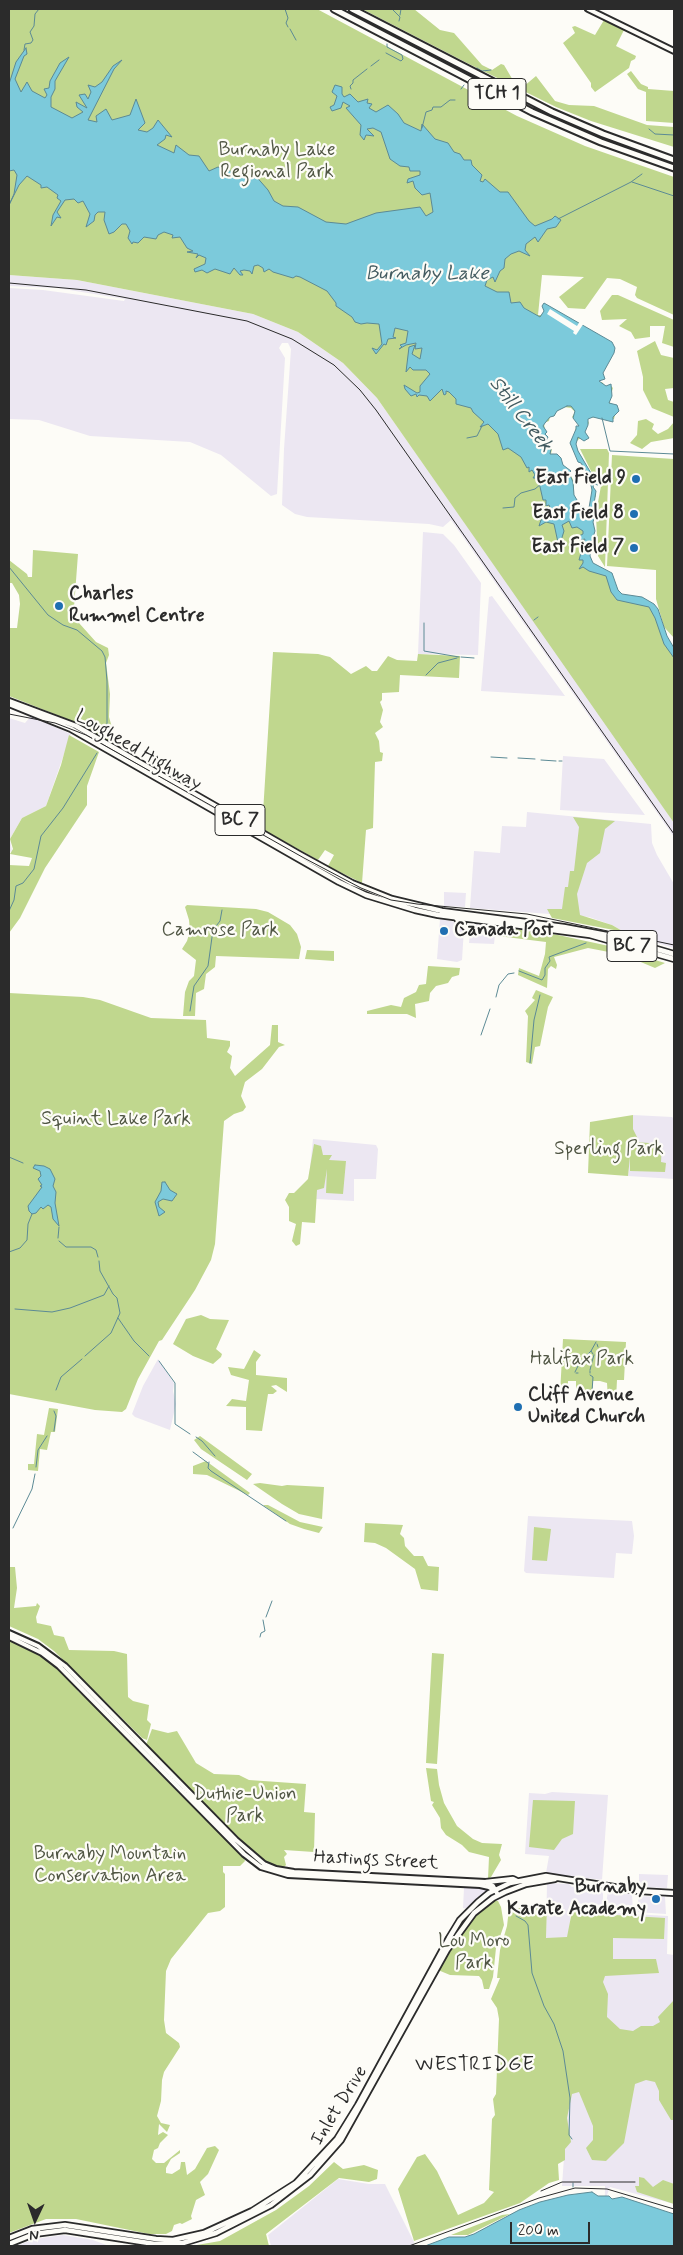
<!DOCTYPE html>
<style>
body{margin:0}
#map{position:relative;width:683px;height:2255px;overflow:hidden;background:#fdfcf7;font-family:Mynerve,sans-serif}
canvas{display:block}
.frame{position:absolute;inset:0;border:10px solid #2b2b2b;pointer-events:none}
.north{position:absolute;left:10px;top:2195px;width:50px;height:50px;-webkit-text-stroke:4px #fdfcf7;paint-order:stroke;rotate:183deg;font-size:14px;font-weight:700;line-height:20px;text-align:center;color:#2b2b2b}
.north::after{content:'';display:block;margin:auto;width:18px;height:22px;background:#2b2b2b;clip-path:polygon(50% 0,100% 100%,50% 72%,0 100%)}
.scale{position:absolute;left:510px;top:2222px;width:80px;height:22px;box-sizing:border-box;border:2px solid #2b2b2b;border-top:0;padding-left:6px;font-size:15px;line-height:18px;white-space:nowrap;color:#2b2b2b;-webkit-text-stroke:4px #fdfcf7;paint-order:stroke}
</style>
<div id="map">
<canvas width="683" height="2255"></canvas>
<div class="frame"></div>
<div class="north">N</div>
<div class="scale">200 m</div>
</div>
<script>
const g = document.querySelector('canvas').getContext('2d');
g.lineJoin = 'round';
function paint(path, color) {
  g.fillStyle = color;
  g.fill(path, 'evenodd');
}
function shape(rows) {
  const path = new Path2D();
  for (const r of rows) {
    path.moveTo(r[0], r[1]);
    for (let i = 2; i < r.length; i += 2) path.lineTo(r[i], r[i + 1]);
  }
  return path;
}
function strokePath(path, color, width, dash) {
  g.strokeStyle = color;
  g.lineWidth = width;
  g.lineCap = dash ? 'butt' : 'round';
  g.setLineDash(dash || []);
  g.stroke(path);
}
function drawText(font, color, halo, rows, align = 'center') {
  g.font = font + ' Mynerve,sans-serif';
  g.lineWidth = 4.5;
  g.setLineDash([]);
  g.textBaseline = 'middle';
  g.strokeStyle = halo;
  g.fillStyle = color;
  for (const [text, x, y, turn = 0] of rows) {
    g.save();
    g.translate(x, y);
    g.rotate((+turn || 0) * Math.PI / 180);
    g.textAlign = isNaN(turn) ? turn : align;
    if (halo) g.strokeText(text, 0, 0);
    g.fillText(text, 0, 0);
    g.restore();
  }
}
paint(shape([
 [9,275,77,280,253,314,298,332,343,363,377,398,642,775,674,823,674,837,451,520,443,527,429,524,307,517,295,514,282,505,284,449,291,349,288,343,282,343,279,348,285,358,277,494,271,496,221,455,190,442,90,436,39,420,9,419,9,288,43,290,124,301,125,299,57,288,9,286],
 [423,532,443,534,454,545,481,583,478,655,418,654],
 [492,596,565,696,481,691,489,597],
 [31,716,71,734,46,806,22,818,10,839,12,852,9,851,9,718,25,723],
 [563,756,604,759,645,815,560,810],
 [527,812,651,824,652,843,657,855,674,884,674,948,629,935,612,925,589,917,470,908,474,851,500,853,502,826,526,827],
 [444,892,466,893,465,907,444,906],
 [440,919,456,922,464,928,462,960,457,962,437,959],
 [471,923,496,926,494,944,469,943],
 [633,1115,672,1117,674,1119,674,1179,628,1176],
 [313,1139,376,1145,378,1149,376,1179,354,1179,354,1201,316,1199,317,1178,309,1177],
 [158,1359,174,1383,173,1391,176,1404,170,1430,135,1417,132,1414,143,1386],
 [528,1516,632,1521,634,1536,632,1554,616,1553,614,1578,526,1573,524,1571],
 [552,1792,608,1795,602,1880,546,1873,549,1856,525,1854,529,1793,545,1794],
 [639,1874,668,1875,667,1888,639,1887],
 [547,1883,569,1884,572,1887,580,1885,601,1889,603,1894,603,1905,571,1903,569,1938,546,1938],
 [464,1888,486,1888,488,1891,468,1909,463,1908],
 [608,1891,632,1894,633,1912,605,1911],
 [639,1896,665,1897,666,1914,636,1912],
 [581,1911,668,1916,667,1954,674,1955,674,2204,610,2187,607,2195,604,2246,605,2186,562,2186],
 [338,2179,369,2184,385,2184,414,2242,413,2246,271,2246,268,2235],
 [63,2235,93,2240,109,2246,15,2246,35,2239]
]), '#ece7f2');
paint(shape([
 [9,9,317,9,517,116,585,146,674,177,674,315,637,298,635,295,637,287,620,279,607,278,585,309,568,308,559,297,584,277,542,275,538,315,542,315,598,383,602,382,606,387,611,386,613,388,609,401,616,412,614,419,589,417,587,419,589,423,583,431,587,438,579,439,574,444,594,483,593,489,596,496,593,501,590,477,571,446,571,441,574,438,576,427,579,426,577,421,572,417,575,412,571,408,564,407,555,412,555,416,550,416,549,421,544,423,546,437,542,447,546,449,552,449,551,454,571,476,574,481,574,498,584,511,585,565,606,575,614,594,650,606,674,656,674,823,377,398,343,363,298,332,253,314,77,280,9,275],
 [362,9,414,9,440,30,454,33,482,65,492,70,501,64,504,65,514,82,523,87,536,76,555,101,569,105,594,106,647,125,674,127,674,147,591,121,556,107,471,65],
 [604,20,624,30,616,46,636,56,635,59,631,61,629,68,595,92,591,87,591,83,563,43,575,33,572,27,575,26,595,35],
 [631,71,641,84,648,87,648,89,674,91,674,123,646,121,646,92,638,89,627,74],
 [612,295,618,295,674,320,674,347,662,343,665,326,650,326,650,337,635,339,631,332,619,326,627,319,602,320,600,311],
 [655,341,661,355,674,358,674,388,665,389,668,400,674,402,674,417,652,408,643,390,643,377,637,351],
 [646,419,654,424,652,429,658,434,668,429,674,422,674,438,651,442,642,449,630,443,637,435,638,421],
 [580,449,607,449,609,453,605,567,598,556,597,540,596,513,601,486,594,477],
 [612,455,674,459,674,638,664,627,656,599,656,570,607,566],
 [33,550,78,554,73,621,79,623,96,642,108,648,109,655,106,663,110,694,109,717,117,745,67,719,9,696,9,628,17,628,20,604,19,595,12,583,9,583,9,560,27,574,28,577,32,577],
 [273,652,318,654,330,657,351,674,366,666,372,671,377,671,388,656,397,660,417,661,418,654,460,656,459,678,400,675,399,692,382,693,382,700,380,702,383,710,380,722,383,727,375,733,379,741,380,752,383,753,382,761,375,762,373,828,366,830,362,883,328,866,334,855,325,850,318,860,262,829],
 [69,735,99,752,87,786,87,805,45,868,20,918,9,933,9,865,29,866,32,858,10,854,13,849,10,839,22,818,46,806,61,765],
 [573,817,615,821,605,829,600,853,587,863,577,894,580,915,612,925,624,932,552,918,547,909,562,909,565,887,568,887,570,871,574,871,579,827],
 [187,905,256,909,268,912,290,925,297,934,301,947,299,959,216,956,215,967,206,974,204,989,196,993,195,1016,183,1016,185,992,189,981,194,976,196,960,182,949,187,941,190,931,189,920,185,907],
 [499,927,558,935,609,946,665,963,655,968,636,960,635,957,588,948,554,957,557,965,556,969,551,966,548,969,547,988,518,975,519,968,539,976,545,954,546,942,498,936],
 [307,950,334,951,334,961,305,959],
 [428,966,460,968,459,975,452,977,448,983,436,986,430,993,429,1001,415,1004,416,1018,407,1014,367,1014,367,1011,391,1005,401,1007,404,998,416,992,419,985,426,984],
 [536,990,553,997,548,1007,540,1046,535,1047,532,1064,526,1062,528,1016,525,1011,535,1000,532,998],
 [9,993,83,997,100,1000,151,1018,206,1020,207,1038,230,1041,230,1046,227,1052,232,1056,230,1068,235,1076,270,1045,272,1025,278,1025,278,1042,285,1045,279,1047,262,1069,245,1082,241,1096,246,1107,243,1111,234,1114,224,1121,215,1244,211,1260,195,1290,162,1340,159,1341,138,1379,126,1409,122,1412,95,1410,9,1394],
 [633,1115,633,1129,638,1139,636,1142,662,1144,661,1162,666,1163,665,1172,630,1171,630,1157,628,1176,588,1173,590,1122],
 [314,1144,321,1146,323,1155,332,1155,329,1160,346,1161,343,1194,326,1193,327,1169,324,1188,317,1190,315,1223,302,1222,300,1244,296,1246,292,1241,296,1224,289,1221,289,1207,285,1200,289,1193,294,1193,308,1179],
 [201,1315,210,1319,229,1320,216,1349,222,1354,221,1357,213,1364,193,1356,173,1344,186,1319],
 [563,1339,626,1342,624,1380,617,1380,616,1399,608,1399,607,1383,600,1381,593,1381,592,1398,576,1395,576,1381,568,1381,568,1394,560,1394],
 [254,1350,261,1355,256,1362,256,1375,287,1378,287,1392,276,1385,271,1386,277,1391,273,1394,268,1394,262,1431,246,1430,246,1407,226,1406,232,1399,246,1401,249,1380,231,1375,228,1367,244,1369],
 [49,1408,58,1409,55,1432,51,1432,47,1450,40,1449,38,1471,28,1470,28,1464,34,1464,37,1434,44,1435],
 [200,1436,252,1474,247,1480,201,1449,194,1440],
 [206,1461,250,1493,248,1495,207,1475,193,1474,193,1466],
 [260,1483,282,1486,287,1485,324,1487,322,1519,299,1514,282,1504,253,1484],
 [263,1505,268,1505,300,1522,323,1527,319,1533,304,1529,290,1524],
 [365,1523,403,1525,400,1534,404,1538,405,1546,414,1556,423,1556,428,1566,439,1567,438,1591,421,1589,415,1569,386,1548,375,1543,364,1542],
 [534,1527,551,1529,547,1561,532,1560],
 [9,1567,15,1567,17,1588,14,1608,36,1606,37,1603,40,1606,36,1617,37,1623,51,1626,54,1635,64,1637,69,1650,114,1651,127,1654,128,1697,133,1701,149,1705,147,1720,151,1724,147,1740,142,1738,54,1651,38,1639,9,1626],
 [9,1641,29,1649,47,1659,73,1682,78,1691,119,1729,146,1760,244,1858,245,1861,240,1866,223,1866,223,1872,225,1874,225,1907,220,1911,208,1913,171,1959,166,1971,164,2020,166,2033,179,2043,180,2047,164,2072,162,2080,161,2101,157,2116,161,2123,170,2125,167,2132,159,2124,158,2135,163,2132,168,2135,160,2143,158,2148,154,2150,152,2159,156,2163,164,2163,180,2150,180,2153,171,2159,166,2168,166,2173,172,2174,180,2169,181,2162,185,2162,187,2175,195,2169,207,2148,215,2146,219,2150,208,2174,200,2182,205,2195,196,2200,191,2216,192,2219,182,2224,180,2223,174,2225,172,2231,166,2234,149,2234,76,2219,46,2219,9,2233],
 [432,1653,444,1654,437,1764,426,1763],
 [152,1729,168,1733,177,1731,196,1763,214,1774,239,1775,249,1780,306,1784,304,1812,315,1813,314,1852,284,1850,287,1854,284,1857,286,1865,283,1868,260,1859,146,1745],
 [426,1768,437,1769,439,1785,444,1803,457,1826,473,1839,482,1843,502,1844,499,1855,501,1860,491,1877,488,1879,489,1857,469,1852,462,1845,446,1835,441,1828,440,1818,432,1805,434,1802,431,1801],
 [533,1800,575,1801,573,1834,562,1839,554,1850,529,1847],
 [494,1901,498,1901,501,1907,504,1925,496,1948,493,1977,489,1989,484,1989,482,1980,479,1976,450,1975,438,1970,471,1920],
 [547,1905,546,1938,567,1937,573,1906,599,1909,599,1914,665,1918,664,1939,613,1938,613,1959,656,1959,659,1973,605,1976,603,1982,608,1994,607,2017,620,2029,633,2031,641,2026,653,2026,660,2022,658,2017,674,2000,674,2120,671,2120,659,2100,659,2091,655,2082,646,2080,635,2084,624,2143,606,2161,592,2160,586,2148,593,2140,593,2126,579,2092,572,2094,567,2118,571,2142,565,2149,565,2160,558,2164,559,2180,549,2183,520,2203,414,2241,398,2189,417,2157,425,2154,437,2171,458,2215,484,2203,494,2192,489,2190,492,2119,495,2115,493,2099,496,2094,499,2019,497,2008,491,1999,500,1978,497,1978,500,1950,507,1926,509,1909],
 [334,2162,343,2169,364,2165,378,2170,377,2179,369,2182,339,2178,335,2181,266,2234,269,2246,191,2246,220,2241,276,2210,309,2186],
 [639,2177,644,2178,653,2187,663,2180,674,2184,674,2204,637,2192,635,2186,639,2186],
 [510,2214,468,2235,451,2235,502,2215]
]), '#c0d78e');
const water = shape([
 [26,48,27,54,24,56,15,79,21,92,27,82,32,91,45,98,47,95,44,89,49,88,50,81,60,63,69,57,55,81,55,89,51,97,51,107,72,118,83,112,77,107,76,102,87,108,79,95,85,94,88,99,91,92,88,85,95,87,102,82,113,66,122,60,114,69,88,120,97,122,96,116,106,109,112,120,130,115,136,99,145,123,138,130,147,132,153,128,158,120,172,137,166,135,165,139,157,145,174,153,176,145,189,155,199,156,209,171,218,167,248,177,254,174,268,190,274,201,283,206,298,207,326,222,346,224,376,213,420,207,426,216,433,212,430,193,422,195,415,188,413,181,407,183,408,179,420,175,420,171,410,171,409,167,400,166,390,159,381,132,373,128,367,129,374,136,366,135,364,140,360,135,361,125,346,108,350,106,343,102,341,108,332,111,330,107,334,105,337,96,332,92,335,85,342,87,342,94,344,97,350,94,358,102,368,99,367,103,372,104,369,108,376,112,388,105,398,114,404,123,421,131,422,124,435,139,448,143,454,152,460,154,464,160,471,160,472,165,482,175,480,181,483,182,485,179,500,192,508,192,529,221,535,226,552,219,555,216,561,220,556,227,547,229,538,242,535,237,526,244,525,250,530,256,519,251,511,254,505,259,504,268,500,271,495,282,493,277,487,280,485,286,497,292,509,292,511,303,520,302,524,308,540,317,544,311,542,306,544,303,612,342,615,348,614,353,603,373,605,379,599,381,606,386,611,384,612,396,609,403,617,405,619,411,613,417,613,422,593,417,588,419,588,425,585,432,589,438,584,441,578,437,576,444,578,451,598,485,594,484,593,487,596,491,594,504,596,512,593,522,595,531,591,544,590,556,593,563,612,573,618,590,622,594,642,597,654,604,658,609,667,636,674,648,674,658,664,644,655,618,649,607,617,600,611,592,606,576,589,571,583,567,579,569,583,563,583,560,579,560,585,539,580,540,577,537,583,534,583,531,577,527,572,528,569,521,562,525,564,531,559,547,554,524,546,522,539,526,541,520,543,519,541,514,544,515,551,510,549,505,546,506,546,500,543,500,538,478,533,478,535,475,532,470,529,472,529,467,527,468,521,457,508,448,503,450,498,434,488,424,480,427,484,422,473,412,471,408,456,404,456,399,449,392,446,391,446,394,444,395,442,389,430,401,427,396,419,395,417,397,416,394,411,396,405,389,404,385,417,393,420,392,420,386,430,374,426,370,413,370,410,367,406,372,409,347,415,345,412,354,420,359,422,348,415,349,416,343,406,345,399,349,402,347,400,345,406,343,408,331,395,328,393,337,396,338,388,339,386,345,384,344,376,354,372,348,377,350,382,344,379,324,367,323,361,324,355,322,352,317,336,306,336,303,327,291,300,277,296,276,293,278,273,272,269,269,264,272,263,268,258,265,254,266,252,274,250,271,244,270,240,271,243,275,240,275,234,268,230,274,215,269,207,273,202,270,195,272,194,269,205,264,206,258,199,255,196,258,198,254,187,252,193,251,187,248,180,237,172,238,173,235,164,232,158,235,156,239,144,237,138,243,133,242,132,244,128,238,130,231,126,224,122,224,114,232,109,234,104,220,105,212,98,212,95,215,94,221,86,227,90,214,83,201,78,203,74,199,65,200,57,212,61,218,57,217,51,226,53,215,61,201,57,198,58,195,47,187,41,188,41,185,27,176,19,185,9,205,14,194,17,175,14,170,9,171,9,84,16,62,26,48],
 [567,406,571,406,575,411,573,418,579,426,576,426,576,429,570,443,578,462,581,463,589,476,592,490,589,508,586,509,580,505,574,495,573,482,569,473,571,471,563,465,561,458,557,454,550,454,551,449,543,447,548,437,545,434,547,432,543,426,545,423,550,417,554,416,557,411,567,406],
 [35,1165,44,1166,50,1169,55,1179,53,1186,56,1192,55,1203,59,1226,53,1219,51,1207,48,1205,43,1209,41,1207,36,1213,32,1214,29,1211,28,1206,42,1187,40,1186,42,1185,38,1179,41,1176,40,1171,33,1168,35,1165],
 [165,1182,170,1190,177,1194,172,1201,163,1199,158,1202,159,1207,165,1212,159,1216,155,1202,161,1191,162,1182,165,1182],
 [592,2192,598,2196,609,2196,612,2199,622,2197,674,2214,674,2246,425,2246,449,2237,465,2237,474,2234,519,2210,540,2202,568,2195,592,2192]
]);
paint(water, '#7ccadb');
strokePath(water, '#5c8a95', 1);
paint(shape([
 [550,309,577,326,580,321,584,323,576,335,573,333,574,331,547,314]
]), '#fdfcf7');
strokePath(shape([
 [285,9,288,18,286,23,288,27],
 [392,9,400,17,399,21],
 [400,15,401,9],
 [290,29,296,40],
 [24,50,25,44,31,43,33,40,30,32,34,26,35,14,39,9],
 [386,53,401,61,403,59,402,55,387,47,387,44],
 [371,66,379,60],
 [477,68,482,71,491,70],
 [351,89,350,86,353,83,353,80,367,69],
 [461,89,464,85],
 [422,128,426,112,432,110,433,107,441,107,450,100,455,100],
 [649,129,655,134,674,135],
 [632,182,674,196],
 [558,219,631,182,642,174],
 [602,418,610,451,674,454],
 [467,438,477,436,482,426],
 [503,508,514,507,515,498,521,493,535,489,541,484],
 [9,567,48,615,63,625,77,630,102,651,105,657,107,681,107,737],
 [534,620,538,617],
 [424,623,424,651,459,657],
 [461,657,474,658],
 [426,675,438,663,457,658],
 [491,757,507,758],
 [518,758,535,759],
 [541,760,556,761],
 [559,761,562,761],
 [9,911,14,900,16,886,23,883,34,869,41,836,63,808,97,753],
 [519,971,542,980,545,975,545,968,550,961,549,957,586,943],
 [496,997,499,985,508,974,514,973],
 [190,1011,194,986,208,966,213,930,220,921,222,910],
 [481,1035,490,1009],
 [530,1063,534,1020,540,995],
 [9,1157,23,1163],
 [58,1238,59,1227],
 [59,1241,66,1247,91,1247,96,1250,98,1257],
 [9,1252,20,1248,27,1240,28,1224,32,1214],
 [15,1309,52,1312,70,1308,104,1295,109,1286],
 [118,1318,134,1341,149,1356],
 [597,1344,598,1347],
 [593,1354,591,1351,596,1342],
 [85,1356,111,1333,120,1313,117,1298,113,1294,100,1271,99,1261],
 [159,1361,175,1383,175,1424,190,1434],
 [580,1362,591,1351],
 [591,1365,594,1355],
 [590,1370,591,1366],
 [575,1372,579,1364],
 [576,1373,578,1373],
 [590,1373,590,1371],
 [590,1375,593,1377,592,1392],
 [56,1390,61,1377,82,1359],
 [54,1431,56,1416,54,1411],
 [196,1437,202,1441,215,1456],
 [193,1452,208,1463],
 [209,1462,208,1468,211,1471,286,1521],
 [36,1467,38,1450,47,1436],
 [13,1528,32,1489,35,1474],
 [266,1617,272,1601],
 [260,1637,261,1633,265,1631,263,1620],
 [516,1916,525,1921,528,1925,532,1973,544,2006,554,2024,563,2051,570,2098,569,2135,572,2139],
 [573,2183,573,2187]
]), '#5c8a95', 1);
const secondary = shape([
 [588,9,674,51],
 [9,1633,38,1646,65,1666,236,1840,264,1864,276,1869,294,1872,486,1882,493,1886,498,1895],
 [9,1637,42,1653,59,1666,244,1854,261,1867,288,1875,480,1885,489,1887,495,1891]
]);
const primary = shape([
 [9,701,76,726,299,854,352,883,392,899,442,911,564,927,612,936,674,954],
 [9,704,71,729,339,882,366,895,415,910,438,915,590,935,674,959],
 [456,918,467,929],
 [486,1882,513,1879,517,1881],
 [9,2238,32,2229,65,2225,156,2239,173,2240,204,2233,252,2211,296,2183,337,2139,358,2105,449,1938,460,1920,478,1902,489,1893,510,1883,546,1876,639,1891,674,1893],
 [9,2244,34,2234,65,2230,155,2244,183,2243,216,2233,271,2205,310,2175,341,2140,447,1950,474,1913,493,1898,505,1892,526,1884,555,1879]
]);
const highway = shape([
 [334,9,532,112,601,142,674,168],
 [352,9,552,112,603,134,674,160]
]);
strokePath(secondary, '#2b2b2b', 8);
strokePath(primary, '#2b2b2b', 8);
strokePath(highway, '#2b2b2b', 9);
strokePath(secondary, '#fdfcf7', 4);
strokePath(primary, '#fdfcf7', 4.5);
strokePath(highway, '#fdfcf7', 5);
strokePath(shape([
 [9,283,86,290,247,321,292,339,334,365,360,390,376,410,674,834],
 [9,714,55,723,86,735,304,858,361,888,391,900,417,904,527,914,674,945],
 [590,2182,635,2182],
 [541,2191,562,2182,581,2182],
 [409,2246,539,2198,575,2188,607,2189,674,2209]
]), '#2b2b2b', 1);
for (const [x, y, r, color] of [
 [636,479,5,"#1f6fb2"],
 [634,514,5,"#1f6fb2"],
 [634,548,5,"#1f6fb2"],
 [59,606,5,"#1f6fb2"],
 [444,931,5,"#1f6fb2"],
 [518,1407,5,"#1f6fb2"],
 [656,1899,5,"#1f6fb2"]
]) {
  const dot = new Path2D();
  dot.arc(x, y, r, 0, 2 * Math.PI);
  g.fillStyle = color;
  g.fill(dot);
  strokePath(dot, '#fdfcf7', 2);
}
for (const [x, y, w] of [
 [497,94,58],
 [240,820,50],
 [632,946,50]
]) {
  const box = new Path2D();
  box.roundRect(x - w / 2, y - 15.5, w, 31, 4);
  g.fillStyle = '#fdfcf7';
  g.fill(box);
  strokePath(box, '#2b2b2b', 1);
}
drawText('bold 18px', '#2b2b2b', null, [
 ["TCH 1",497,94],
 ["BC 7",240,820],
 ["BC 7",632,946]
]);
drawText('19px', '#505644', '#fdfcf7', [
 ["Burnaby Lake",277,151],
 ["Regional Park",277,173],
 ["Camrose Park",220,931],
 ["Squint Lake Park",116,1120],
 ["Sperling Park",609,1150],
 ["Halifax Park",582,1360],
 ["Duthie-Union",245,1795],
 ["Park",245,1817],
 ["Burnaby Mountain",110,1855],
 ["Conservation Area",110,1877],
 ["Lou Moro",474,1942],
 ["Park",474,1964]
]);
drawText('bold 19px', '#2b2b2b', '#fdfcf7', [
 ["East Field 9",626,479],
 ["East Field 8",624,514],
 ["East Field 7",624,548],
 ["Charles",69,595,"left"],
 ["Rummel Centre",69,617,"left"],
 ["Canada Post",454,931,"left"],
 ["Cliff Avenue",528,1396,"left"],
 ["United Church",528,1418,"left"],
 ["Burnaby",646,1888],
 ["Karate Academy",646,1910]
], 'right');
drawText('19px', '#2b2b2b', '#fdfcf7', [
 ["Lougheed Highway",138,751,30],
 ["Hastings Street",376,1861,3],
 ["Inlet Drive",340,2106,-58]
]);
drawText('italic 20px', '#435b60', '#fdfcf7', [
 ["Burnaby Lake",427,275],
 ["Still Creek",520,415,52]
]);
g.letterSpacing = '1px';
drawText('20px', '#2b2b2b', '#fdfcf7', [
 ["WESTRIDGE",475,2066]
]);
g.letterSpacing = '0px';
</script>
